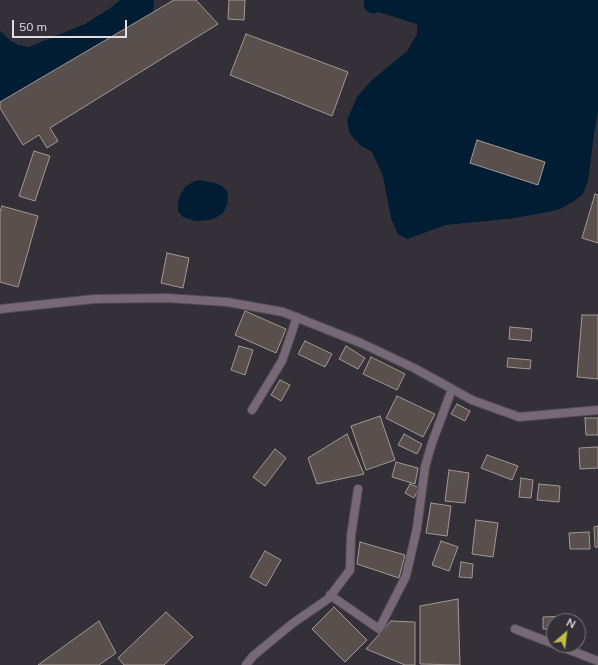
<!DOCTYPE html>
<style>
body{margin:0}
#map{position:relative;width:598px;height:665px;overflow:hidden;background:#333037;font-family:Mulish,sans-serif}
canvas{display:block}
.north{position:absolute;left:546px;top:613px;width:40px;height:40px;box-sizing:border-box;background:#333037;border:1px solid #78767b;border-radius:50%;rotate:28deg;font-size:11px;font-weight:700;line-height:16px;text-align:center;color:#e0dee2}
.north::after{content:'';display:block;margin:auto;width:14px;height:18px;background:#c0be41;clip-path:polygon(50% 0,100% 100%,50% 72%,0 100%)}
.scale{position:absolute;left:12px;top:20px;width:115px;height:18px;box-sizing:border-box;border:2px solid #e0dee2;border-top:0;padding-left:5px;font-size:12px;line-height:14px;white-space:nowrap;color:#e0dee2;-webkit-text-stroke:3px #333037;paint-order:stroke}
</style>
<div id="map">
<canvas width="598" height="665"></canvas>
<div class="north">N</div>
<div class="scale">50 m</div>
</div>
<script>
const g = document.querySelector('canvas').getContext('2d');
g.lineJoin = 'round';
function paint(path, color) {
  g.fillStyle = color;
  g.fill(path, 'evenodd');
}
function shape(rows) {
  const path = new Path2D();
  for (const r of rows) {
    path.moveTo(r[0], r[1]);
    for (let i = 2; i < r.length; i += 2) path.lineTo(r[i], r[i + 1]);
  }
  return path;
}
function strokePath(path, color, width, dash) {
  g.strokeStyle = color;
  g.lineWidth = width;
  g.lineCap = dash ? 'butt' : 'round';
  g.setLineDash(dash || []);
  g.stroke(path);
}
paint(shape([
 [120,0,154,0,153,11,146,29,19,98,0,102,0,31,11,41,18,45,29,47,85,24,112,7],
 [364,0,598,0,598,111,594,135,588,181,583,194,574,201,560,209,548,212,515,218,446,225,407,239,398,234,391,218,383,176,372,152,360,145,350,134,347,120,357,97,371,81,407,51,417,34,417,24,378,12,373,14,368,12,364,8],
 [200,180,215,183,222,186,227,191,228,196,227,205,223,213,217,217,210,220,195,221,183,217,178,211,178,203,180,195,186,186,193,182]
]), '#001d34');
const building = shape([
 [174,0,196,0,218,24,50,128,58,141,47,148,39,135,23,145,0,108,0,102,174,0],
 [229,0,245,0,244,20,228,19,229,0],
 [246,34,348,72,332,116,230,75,246,34],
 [477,140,545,162,538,185,470,163,477,140],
 [34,151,50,156,35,201,19,196,34,151],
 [595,194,598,195,598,243,582,238,595,194],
 [2,206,38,216,18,287,0,282,0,212,2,206],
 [167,253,189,258,183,288,161,283,167,253],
 [245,311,286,329,276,353,235,335,245,311],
 [582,315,598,315,598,379,577,377,582,315],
 [510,327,532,329,531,341,509,339,510,327],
 [305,341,332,354,325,367,298,354,305,341],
 [239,346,253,350,245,375,231,370,239,346],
 [346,346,365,358,358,369,339,359,346,346],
 [371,357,405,374,397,390,363,374,371,357],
 [508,358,531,360,530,369,507,367,508,358],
 [280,380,290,385,281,401,271,395,280,380],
 [397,396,435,414,423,437,386,418,397,396],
 [457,404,470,411,465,421,451,414,457,404],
 [380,416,395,460,366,470,351,426,380,416],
 [585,418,598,418,598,435,586,435,585,418],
 [347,434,364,474,317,484,308,458,347,434],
 [404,434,422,444,417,454,398,445,404,434],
 [598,447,598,468,580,469,579,448,598,447],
 [275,449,286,458,265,486,253,477,275,449],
 [487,455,518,466,512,480,481,468,487,455],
 [396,462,418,468,415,484,392,477,396,462],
 [449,470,469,473,465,503,445,501,449,470],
 [521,478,533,480,531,498,519,497,521,478],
 [410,484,419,488,414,498,405,493,410,484],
 [539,484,560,486,559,502,537,500,539,484],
 [431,503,451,506,447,536,426,533,431,503],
 [476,520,498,523,493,557,472,554,476,520],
 [598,526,598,547,595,547,594,527,598,526],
 [589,532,590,549,570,549,569,533,589,532],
 [441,541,458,547,449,571,432,565,441,541],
 [360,542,405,555,399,578,357,564,360,542],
 [265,551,281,560,266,586,250,577,265,551],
 [461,562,473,564,472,578,459,577,461,562],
 [458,599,460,665,420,664,420,606,458,599],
 [334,607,367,640,345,662,312,629,334,607],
 [166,612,193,637,164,665,124,665,118,658,166,612],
 [566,616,566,621,554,621,554,629,543,629,543,617,566,616],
 [99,621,116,653,99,665,38,665,99,621],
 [391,621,415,622,415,665,405,665,366,649,391,621]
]);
paint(building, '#59504e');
strokePath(building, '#a29896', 1);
const street = shape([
 [0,309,94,299,167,298,227,302,283,312,361,343,414,368,472,400,519,417,598,410],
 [252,410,282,361,297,317],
 [330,595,379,629,406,576,417,528,425,467,432,443,452,389],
 [515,629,554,644],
 [557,645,598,661],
 [246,665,253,656,293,623,328,599,350,570,351,536,358,489]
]);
strokePath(street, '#4f4c52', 10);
strokePath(street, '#776875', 8);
</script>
